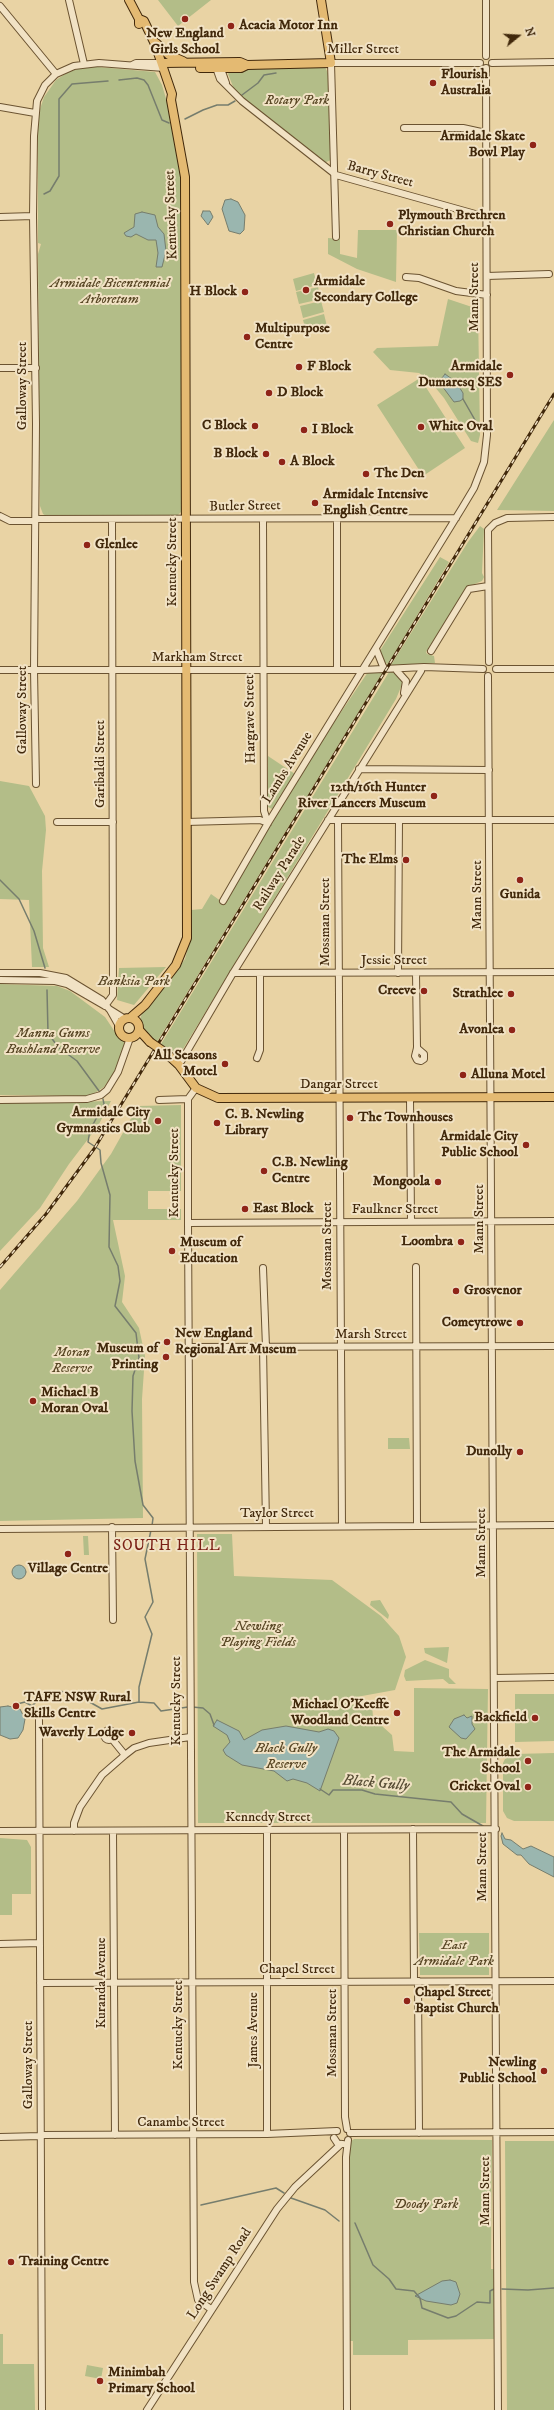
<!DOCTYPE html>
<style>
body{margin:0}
#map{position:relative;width:554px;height:2410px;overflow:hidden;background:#e9d3a4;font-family:"IM FELL DW Pica",serif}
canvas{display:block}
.north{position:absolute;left:498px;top:16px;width:40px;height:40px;-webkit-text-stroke:3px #f1e2c4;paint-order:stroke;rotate:72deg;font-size:11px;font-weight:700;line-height:16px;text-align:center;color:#41280b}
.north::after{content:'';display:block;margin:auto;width:14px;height:18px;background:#41280b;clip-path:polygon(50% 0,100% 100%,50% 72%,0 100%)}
</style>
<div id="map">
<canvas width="554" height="2410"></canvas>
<div class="north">N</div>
</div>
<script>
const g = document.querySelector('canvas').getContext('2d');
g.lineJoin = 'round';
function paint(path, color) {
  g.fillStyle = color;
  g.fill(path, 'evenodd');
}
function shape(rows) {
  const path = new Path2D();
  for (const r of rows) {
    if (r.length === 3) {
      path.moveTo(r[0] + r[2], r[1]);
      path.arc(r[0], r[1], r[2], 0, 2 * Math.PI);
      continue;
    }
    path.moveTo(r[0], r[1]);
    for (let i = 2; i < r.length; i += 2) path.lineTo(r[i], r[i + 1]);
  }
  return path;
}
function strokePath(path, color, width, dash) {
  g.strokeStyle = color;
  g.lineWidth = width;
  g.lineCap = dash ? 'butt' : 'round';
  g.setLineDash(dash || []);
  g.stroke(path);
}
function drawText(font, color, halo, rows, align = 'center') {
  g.font = font + ' "IM FELL DW Pica",serif';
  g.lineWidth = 4;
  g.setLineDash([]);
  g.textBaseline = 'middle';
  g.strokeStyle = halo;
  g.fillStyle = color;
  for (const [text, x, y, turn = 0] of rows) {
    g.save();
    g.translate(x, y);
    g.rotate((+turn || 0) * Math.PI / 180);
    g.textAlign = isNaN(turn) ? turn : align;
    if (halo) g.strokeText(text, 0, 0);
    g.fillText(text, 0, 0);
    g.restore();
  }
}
paint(shape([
 [158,0,211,0,178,26],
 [87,66,155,72,162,85,172,119,182,181,182,511,178,515,48,517,43,514,40,506,38,254,41,244,38,243,38,115,44,97,56,80,68,72],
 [325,67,328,73,331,160,324,163,244,100,234,89,228,74,230,70],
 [358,230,397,230,396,282,357,269,328,254,328,238,340,239,340,254,357,258],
 [314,273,317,285,296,291,293,279],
 [318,287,321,299,299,304,296,292],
 [448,299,478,309,480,435,478,443,471,441,444,398,429,380,419,373,390,370,373,352,377,348,438,346],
 [321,301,324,312,303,318,300,306],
 [324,314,327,326,306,331,303,320],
 [420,378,465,448,423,476,377,405],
 [554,420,554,511,497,510],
 [480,526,484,529,482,573,484,577,482,581,467,587,426,652,427,654,434,656,435,663,391,665,468,542],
 [440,557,449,562,388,664,383,662,380,656,381,649],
 [368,672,383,672,157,1042,143,1032,140,1019,143,1011,150,1006,185,959,192,932,191,910,202,909,211,894,225,904,233,886,327,733],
 [389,672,396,673,403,682,396,699,180,1054,168,1049,161,1044],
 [268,756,295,774,272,809,268,807],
 [0,781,29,786,45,816,46,830,42,871,43,948,49,967,32,967,29,900,0,899],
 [166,967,134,1005,117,1000,119,968],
 [0,984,57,986,70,991,105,1017,119,1038,127,1044,117,1068,104,1087,90,1096,0,1095],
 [111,1101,98,1126,69,1164,40,1208,0,1251,0,1103],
 [181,1105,181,1191,148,1191,148,1209,181,1209,181,1220,113,1220,125,1276,122,1302,139,1328,145,1356,142,1399,143,1518,0,1521,0,1290,77,1201,111,1154,138,1106],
 [388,1438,409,1438,410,1449,388,1449],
 [197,1534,232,1534,234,1576,332,1580,381,1616,399,1636,406,1657,395,1690,340,1700,349,1705,372,1703,373,1718,392,1735,394,1751,414,1752,414,1688,488,1689,486,1823,198,1823],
 [83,1536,88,1536,89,1555,84,1555],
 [380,1600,389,1615,388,1619,370,1605,371,1601],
 [449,1647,447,1663,425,1653,424,1648],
 [425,1660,449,1669,449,1677,456,1684,449,1684,443,1679,406,1681,404,1676,405,1670],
 [554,1694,554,1741,515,1742,515,1694],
 [554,1753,554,1821,514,1821,507,1818,503,1811,503,1763,505,1759,515,1754],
 [0,1838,27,1840,31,1847,31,1894,12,1894,12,1915,0,1915],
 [419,1933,489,1933,489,1975,420,1975],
 [354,2139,492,2140,491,2269,494,2269,495,2339,408,2340,408,2355,353,2355,353,2341,349,2341,350,2142],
 [505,2141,554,2141,554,2410,507,2410],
 [0,2334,3,2334,3,2364,34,2364,35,2410,0,2410],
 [87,2365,103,2368,101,2379,85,2376]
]), '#b3bd88');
const water = shape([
 [231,199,238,202,245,215,244,230,240,234,229,231,222,209,225,200,231,199],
 [203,211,210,211,213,217,208,225,201,216,203,211],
 [142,212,155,215,158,227,164,234,166,251,162,267,156,267,158,253,156,240,148,240,136,234,131,237,126,236,124,233,134,227,135,214,142,212],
 [445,374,456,382,463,393,463,399,460,401,454,402,439,382,445,374],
 [19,1572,7],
 [8,1706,20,1709,25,1719,23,1730,18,1738,10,1739,0,1735,0,1707,8,1706],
 [464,1715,467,1718,472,1716,472,1724,475,1729,466,1739,461,1738,449,1727,454,1719,464,1715],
 [217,1720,239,1731,244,1740,262,1730,286,1726,319,1732,328,1729,334,1731,339,1738,320,1791,307,1783,293,1779,287,1781,274,1771,242,1765,226,1755,223,1750,230,1742,227,1735,213,1726,217,1720],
 [502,1833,505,1839,511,1840,523,1849,531,1846,554,1857,554,1877,529,1864,521,1855,517,1855,503,1844,501,1836,502,1833],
 [450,2280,456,2282,460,2294,457,2303,451,2305,426,2301,415,2296,442,2281,450,2280]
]);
paint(water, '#9ab6af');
strokePath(water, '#767d6d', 1);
strokePath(shape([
 [119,80,137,78,144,80,148,85,162,120,169,123],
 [242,95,258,83,264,75,276,73],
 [185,119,203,110,217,105,228,105,235,101],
 [44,194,50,191,59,176,59,99,72,84,108,81],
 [463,399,479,427],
 [0,880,19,899,34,931,45,968],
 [47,990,48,1033,58,1047,77,1061,99,1091],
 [103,1099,104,1104,90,1130,88,1142,100,1150,101,1163,110,1195,109,1247,118,1266,120,1281,115,1306,136,1333,139,1358,133,1376,132,1411,135,1461,143,1505,153,1518,152,1526],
 [139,1702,139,1687,152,1634,145,1617,153,1602,145,1559,151,1530],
 [192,1707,203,1708,210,1714,214,1725],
 [15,1710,17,1704,25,1702,32,1706,43,1695,60,1691,79,1696,102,1709,139,1702,154,1703,161,1711,188,1707],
 [320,1789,329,1795,333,1790,362,1790,375,1794,451,1802,462,1814,483,1826],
 [291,2198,325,2210,339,2221],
 [201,2205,276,2188,284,2193],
 [355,2223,373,2265,389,2279,396,2289,414,2291,420,2298,422,2308,448,2318,456,2316,477,2302,490,2303,490,2291,494,2289],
 [502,2289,528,2290,554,2288]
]), '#767d6d', 1.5);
const minor = shape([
 [69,0,84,64],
 [486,0,486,56],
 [0,6,56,74],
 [492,63,554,62],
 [132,65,136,63,163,63],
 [215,65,220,79,242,101,336,175,486,217],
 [220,66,226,83],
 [0,107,35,113],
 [404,128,463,128,486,133],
 [0,217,33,216],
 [336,237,331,63,480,63],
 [487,276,549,274],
 [406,277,419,278,456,291,487,295],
 [0,368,36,368],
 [0,516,10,521,35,521],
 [35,519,456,518],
 [263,519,264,811,268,823],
 [337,519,337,670],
 [376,649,384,669],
 [431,651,469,589,488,586],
 [489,662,488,530,495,523,507,518,554,517],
 [496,669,554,669],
 [0,670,363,670,424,667,483,669],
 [397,671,406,681,404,693],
 [488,676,498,2410],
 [359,769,489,770],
 [36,784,34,670,36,424,33,216,34,136,37,101,45,85,56,74,74,66,99,63,164,68],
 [328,820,554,820],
 [338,821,342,1526],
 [57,822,113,822],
 [186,822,260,820,268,823],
 [223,901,268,823,462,508,474,488,484,462,487,435,486,68],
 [0,973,40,973,66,978,102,1000,109,1009,125,1019],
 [233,973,554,972],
 [398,973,399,820],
 [416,973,417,1048,415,1056,417,1060,421,1061,424,1059,424,1054,417,1048],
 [0,980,55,981,67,984,105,1006],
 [105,1006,113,995,112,519],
 [110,1010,119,1026],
 [257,1058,260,1050,260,973],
 [179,1065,233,973,421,671],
 [196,1088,188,1099,188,1223,194,2282,198,2300,211,2309],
 [410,1098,411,1222],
 [0,1100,87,1099,101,1095,107,1090,118,1072,130,1038],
 [159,1100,188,1099],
 [188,1223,554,1221],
 [416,1267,417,1526],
 [263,1268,266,1347],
 [188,1347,554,1346],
 [263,1347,266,1526],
 [112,1527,113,1620],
 [0,1529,554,1525],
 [495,1678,554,1677],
 [39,1720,42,2410],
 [109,1735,5],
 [112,1739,125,1755],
 [413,1829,414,1981],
 [267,1830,267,2134],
 [344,1830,345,2117,347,2129],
 [0,1831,496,1829],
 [74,1831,74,1823,80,1807,102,1775,125,1755,134,1748,149,1743,190,1737],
 [113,1832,115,2135],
 [0,1944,40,1943],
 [418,1981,419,2133],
 [40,1983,554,1981],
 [350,2133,554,2132],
 [41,2135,267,2134,337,2131],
 [0,2137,41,2136],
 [334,2138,338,2144,343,2144],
 [147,2410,277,2209,295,2187,341,2144],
 [347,2410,346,2157,348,2140]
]);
const major = shape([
 [129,0,139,19,139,24],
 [156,43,169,55,183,61],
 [163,63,240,62,247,65,331,63,321,0],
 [200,68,241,68,247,65],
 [130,1018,145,1005,176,965,187,938,185,177,171,100,172,94,155,44,144,21,139,19],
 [129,1028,10],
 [139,1030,150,1042],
 [166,1053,179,1065,196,1088,218,1098,554,1097]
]);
strokePath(minor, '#6b5331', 8);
strokePath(major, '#41280b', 10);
strokePath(minor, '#f1e2c4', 6);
strokePath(major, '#e4ba72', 8);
const rail = shape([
 [0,1267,46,1214,94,1149,554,394]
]);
strokePath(rail, '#41280b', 3);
strokePath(rail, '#f1e2c4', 1.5, [4.5]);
const majorBridge = shape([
 [150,1042,166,1053]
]);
strokePath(majorBridge, '#41280b', 10, []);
strokePath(majorBridge, '#e4ba72', 8);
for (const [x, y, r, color] of [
 [185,19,4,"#8f2418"],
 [231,26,4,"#8f2418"],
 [433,83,4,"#8f2418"],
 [533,145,4,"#8f2418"],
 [390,224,4,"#8f2418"],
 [306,290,4,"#8f2418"],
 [245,292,4,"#8f2418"],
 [247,337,4,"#8f2418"],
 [299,367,4,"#8f2418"],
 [510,375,4,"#8f2418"],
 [269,393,4,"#8f2418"],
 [255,426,4,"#8f2418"],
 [421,427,4,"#8f2418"],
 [304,430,4,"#8f2418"],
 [266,454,4,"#8f2418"],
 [282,462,4,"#8f2418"],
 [366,474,4,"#8f2418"],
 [315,503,4,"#8f2418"],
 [87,545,4,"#8f2418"],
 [434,796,4,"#8f2418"],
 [406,860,4,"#8f2418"],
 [520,880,4,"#8f2418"],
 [424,991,4,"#8f2418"],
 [511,994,4,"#8f2418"],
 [512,1030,4,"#8f2418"],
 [225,1064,4,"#8f2418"],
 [463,1075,4,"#8f2418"],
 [350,1118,4,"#8f2418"],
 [158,1121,4,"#8f2418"],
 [217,1123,4,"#8f2418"],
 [526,1145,4,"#8f2418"],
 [264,1171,4,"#8f2418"],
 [438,1182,4,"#8f2418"],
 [245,1209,4,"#8f2418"],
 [461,1242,4,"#8f2418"],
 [172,1251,4,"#8f2418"],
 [456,1291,4,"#8f2418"],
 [520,1323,4,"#8f2418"],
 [167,1342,4,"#8f2418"],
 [166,1357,4,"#8f2418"],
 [33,1401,4,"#8f2418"],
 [520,1452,4,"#8f2418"],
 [68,1554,4,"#8f2418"],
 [16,1706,4,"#8f2418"],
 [397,1713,4,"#8f2418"],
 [535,1718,4,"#8f2418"],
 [132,1733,4,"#8f2418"],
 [528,1761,4,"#8f2418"],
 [528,1787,4,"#8f2418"],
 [407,2001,4,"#8f2418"],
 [544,2071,4,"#8f2418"],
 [11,2262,4,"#8f2418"],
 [100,2381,4,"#8f2418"]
]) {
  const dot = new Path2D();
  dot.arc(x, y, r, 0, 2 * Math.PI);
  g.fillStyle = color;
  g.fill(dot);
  strokePath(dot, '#f1e2c4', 1.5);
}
drawText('bold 14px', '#41280b', '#f1e2c4', [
 ["Acacia Motor Inn",239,26],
 ["New England",185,34,"center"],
 ["Girls School",185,50,"center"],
 ["Flourish",441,75],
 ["Australia",441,91],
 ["Armidale Skate",525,137,"right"],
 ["Bowl Play",525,153,"right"],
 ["Plymouth Brethren",398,216],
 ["Christian Church",398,232],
 ["Armidale",314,282],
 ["Secondary College",314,298],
 ["H Block",237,292,"right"],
 ["Multipurpose",255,329],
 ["Centre",255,345],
 ["F Block",307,367],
 ["Armidale",502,367,"right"],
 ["Dumaresq SES",502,383,"right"],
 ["D Block",277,393],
 ["C Block",247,426,"right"],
 ["White Oval",429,427],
 ["I Block",312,430],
 ["B Block",258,454,"right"],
 ["A Block",290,462],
 ["The Den",374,474],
 ["Armidale Intensive",323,495],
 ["English Centre",323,511],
 ["Glenlee",95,545],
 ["12th/16th Hunter",426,788,"right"],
 ["River Lancers Museum",426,804,"right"],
 ["The Elms",398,860,"right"],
 ["Gunida",520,895,"center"],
 ["Creeve",416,991,"right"],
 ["Strathlee",503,994,"right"],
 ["Avonlea",504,1030,"right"],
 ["All Seasons",217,1056,"right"],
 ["Motel",217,1072,"right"],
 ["Alluna Motel",471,1075],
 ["Armidale City",150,1113,"right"],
 ["Gymnastics Club",150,1129,"right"],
 ["C. B. Newling",225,1115],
 ["Library",225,1131],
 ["The Townhouses",358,1118],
 ["Armidale City",518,1137,"right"],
 ["Public School",518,1153,"right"],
 ["C.B. Newling",272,1163],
 ["Centre",272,1179],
 ["Mongoola",430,1182,"right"],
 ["East Block",253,1209],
 ["Loombra",453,1242,"right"],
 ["Museum of",180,1243],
 ["Education",180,1259],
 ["Grosvenor",464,1291],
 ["Comeytrowe",512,1323,"right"],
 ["New England",175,1334],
 ["Regional Art Museum",175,1350],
 ["Museum of",158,1349,"right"],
 ["Printing",158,1365,"right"],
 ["Michael B",41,1393],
 ["Moran Oval",41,1409],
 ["Dunolly",512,1452,"right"],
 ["Village Centre",68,1569,"center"],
 ["TAFE NSW Rural",24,1698],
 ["Skills Centre",24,1714],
 ["Michael O'Keeffe",389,1705,"right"],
 ["Woodland Centre",389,1721,"right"],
 ["Backfield",527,1718,"right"],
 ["Waverly Lodge",124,1733,"right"],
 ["The Armidale",520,1753,"right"],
 ["School",520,1769,"right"],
 ["Cricket Oval",520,1787,"right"],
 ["Chapel Street",415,1993],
 ["Baptist Church",415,2009],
 ["Newling",536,2063,"right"],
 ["Public School",536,2079,"right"],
 ["Training Centre",19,2262],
 ["Minimbah",108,2373],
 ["Primary School",108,2389]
], 'left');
drawText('14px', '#41280b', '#f1e2c4', [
 ["Miller Street",363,50],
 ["Barry Street",380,175,15],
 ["Kentucky Street",172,215,-92],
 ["Mann Street",475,297,-90],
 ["Galloway Street",23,386,-90],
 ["Butler Street",245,507,-1],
 ["Kentucky Street",173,562,-90],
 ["Markham Street",197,658],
 ["Galloway Street",23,710,-90],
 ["Hargrave Street",251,719,-91],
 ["Garibaldi Street",101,764,-90],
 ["Lambs Avenue",288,768,-58],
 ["Railway Parade",280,874,-58],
 ["Mann Street",478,895,-90],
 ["Mossman Street",326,922,-90],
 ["Jessie Street",394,961],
 ["Dangar Street",339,1085],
 ["Kentucky Street",175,1173,-90],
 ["Faulkner Street",395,1210],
 ["Mann Street",480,1219,-90],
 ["Mossman Street",328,1246,-90],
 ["Marsh Street",371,1335],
 ["Taylor Street",277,1514],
 ["Mann Street",482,1543,-90],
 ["Kentucky Street",177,1701,-90],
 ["Kennedy Street",268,1818],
 ["Mann Street",483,1867,-90],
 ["Chapel Street",297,1970],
 ["Kuranda Avenue",102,1983,-90],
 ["Kentucky Street",179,2025,-90],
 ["James Avenue",254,2030,-90],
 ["Mossman Street",333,2033,-90],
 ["Galloway Street",29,2065,-90],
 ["Canambe Street",181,2123],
 ["Mann Street",486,2191,-90],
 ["Long Swamp Road",220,2274,-57]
]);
drawText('italic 14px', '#584624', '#f1e2c4', [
 ["Rotary Park",297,101],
 ["Armidale Bicentennial",110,284],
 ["Arboretum",110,300],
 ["Banksia Park",134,982],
 ["Manna Gums",53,1034],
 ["Bushland Reserve",53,1050],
 ["Moran",72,1353],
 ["Reserve",72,1369],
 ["Newling",258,1627],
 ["Playing Fields",258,1643],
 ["Black Gully",286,1749],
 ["Reserve",286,1765],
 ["East",454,1946],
 ["Armidale Park",454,1962],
 ["Doody Park",426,2205]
]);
g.letterSpacing = '1px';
drawText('15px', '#7a1f14', '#f1e2c4', [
 ["SOUTH HILL",167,1547]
]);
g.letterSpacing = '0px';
drawText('italic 15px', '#574c34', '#f1e2c4', [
 ["Black Gully",376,1784,5]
]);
</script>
